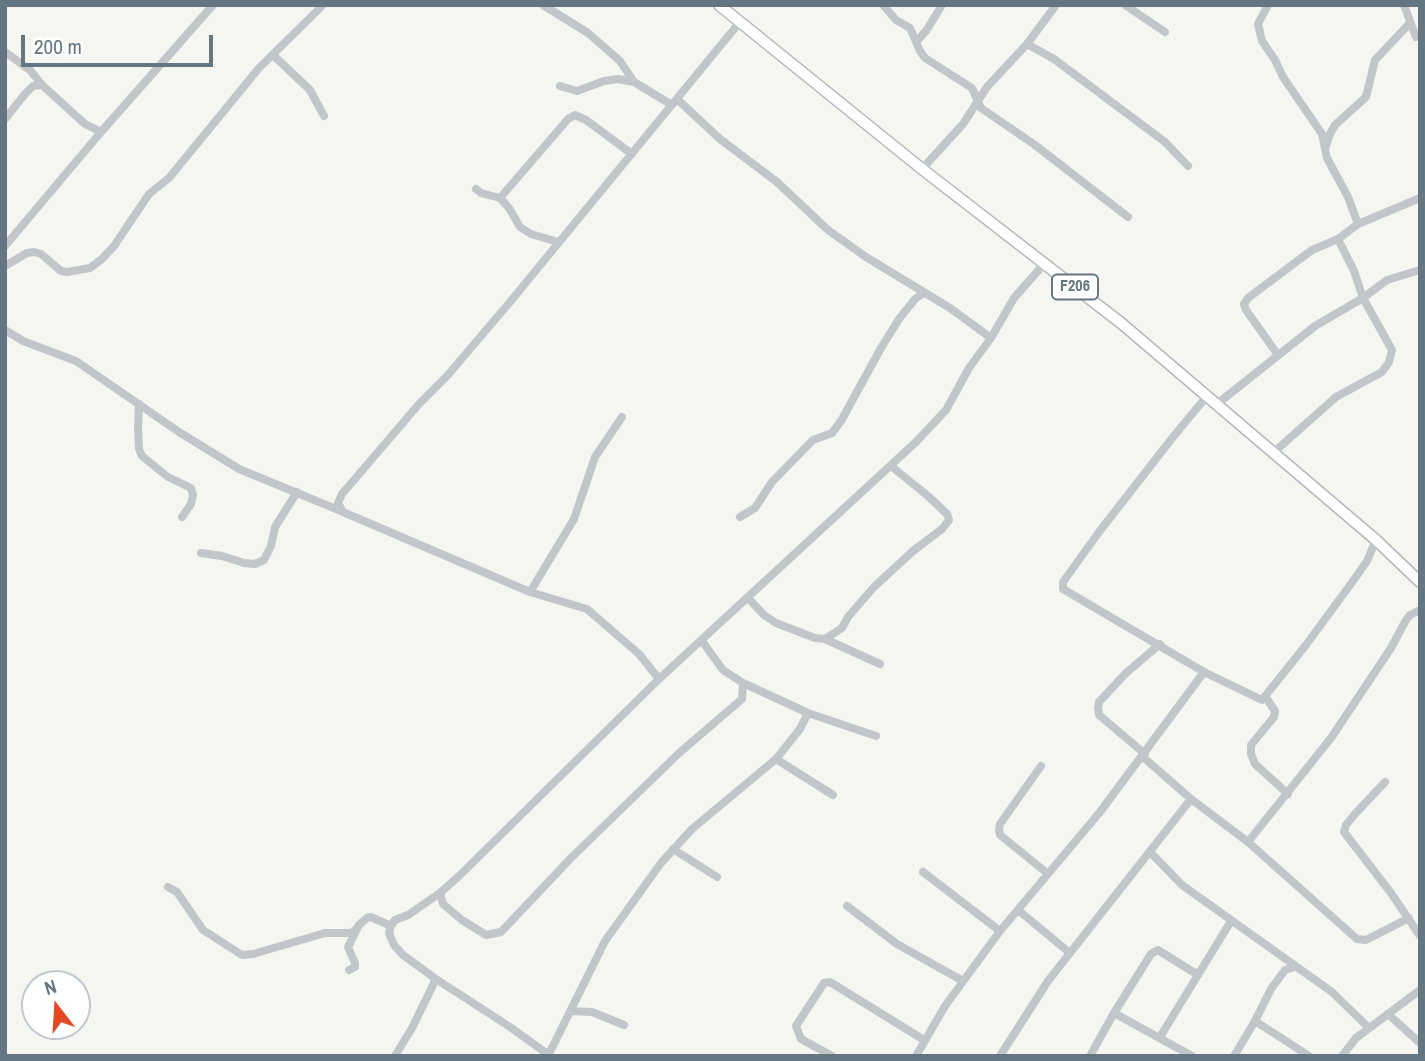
<!DOCTYPE html>
<style>
body{margin:0}
#map{position:relative;width:1425px;height:1061px;overflow:hidden;background:#f5f5f1;font-family:"Archivo Narrow",sans-serif}
canvas{display:block}
.frame{position:absolute;inset:0;border:7px solid #647682;pointer-events:none}
.north{position:absolute;left:21px;top:970px;width:70px;height:70px;box-sizing:border-box;background:#fff;border:2px solid #c1c8cd;border-radius:50%;rotate:343deg;font-size:19px;font-weight:700;line-height:28px;text-align:center;color:#647682}
.north::after{content:'';display:block;margin:auto;width:24px;height:32px;background:#e34923;clip-path:polygon(50% 0,100% 100%,50% 72%,0 100%)}
.scale{position:absolute;left:21px;top:35px;width:192px;height:32px;box-sizing:border-box;border:4px solid #647682;border-top:0;padding-left:9px;font-size:21px;line-height:24px;white-space:nowrap;color:#647682;-webkit-text-stroke:5px #fff;paint-order:stroke}
</style>
<div id="map">
<canvas width="1425" height="1061"></canvas>
<div class="frame"></div>
<div class="north">N</div>
<div class="scale">200 m</div>
</div>
<script>
const g = document.querySelector('canvas').getContext('2d');
g.lineJoin = 'round';
function shape(rows) {
  const path = new Path2D();
  for (const r of rows) {
    path.moveTo(r[0], r[1]);
    for (let i = 2; i < r.length; i += 2) path.lineTo(r[i], r[i + 1]);
  }
  return path;
}
function strokePath(path, color, width, dash) {
  g.strokeStyle = color;
  g.lineWidth = width;
  g.lineCap = dash ? 'butt' : 'round';
  g.setLineDash(dash || []);
  g.stroke(path);
}
function drawText(font, color, halo, rows, align = 'center') {
  g.font = font + ' "Archivo Narrow",sans-serif';
  g.lineWidth = 7;
  g.setLineDash([]);
  g.textBaseline = 'middle';
  g.strokeStyle = halo;
  g.fillStyle = color;
  for (const [text, x, y, turn = 0] of rows) {
    g.save();
    g.translate(x, y);
    g.rotate((+turn || 0) * Math.PI / 180);
    g.textAlign = isNaN(turn) ? turn : align;
    if (halo) g.strokeText(text, 0, 0);
    g.fillText(text, 0, 0);
    g.restore();
  }
}
const major = shape([
 [719,5,922,169,1121,323,1376,540,1420,582]
]);
strokePath(major, '#b3b8bb', 13);
strokePath(shape([
 [543,5,588,33,620,61,634,82],
 [883,5,896,20,910,28,920,51,925,58,972,88,981,108,1035,145,1128,217],
 [1125,5,1165,32],
 [1268,5,1258,24,1262,41,1275,60,1283,77,1322,134,1327,158,1348,197,1358,224],
 [1404,5,1416,37],
 [917,41,926,31,942,5],
 [1027,44,1054,59,1165,142,1188,166],
 [5,52,30,70,42,85],
 [273,55,310,90,324,116],
 [560,86,577,91,604,81,618,79,634,82,672,105],
 [677,99,720,139,777,182,828,230,866,257,950,308,991,338],
 [5,119,25,94,33,86,42,85,85,124,101,132],
 [1326,146,1330,134,1335,125,1366,97,1375,60,1410,23],
 [922,169,963,124,987,87,1027,44,1056,5],
 [476,189,481,193,500,198,509,208,520,227,531,234,558,242],
 [500,198,568,119,575,115,586,120,632,154],
 [5,246,101,132,213,5],
 [5,266,27,253,34,252,41,254,61,271,67,272,90,268,102,259,114,246,149,194,169,178,259,68,323,5],
 [5,330,23,341,76,361,179,432,239,469,341,511],
 [1278,355,1246,310,1244,304,1248,298,1312,250,1338,239,1358,224,1420,198],
 [1207,396,1173,437,1099,532,1063,582,1063,589,1204,672,1262,700,1306,645,1353,581,1367,561,1376,540],
 [139,404,138,428,139,449,142,456,168,477,191,488,193,495,191,504,182,517],
 [1217,404,1315,326,1363,298,1354,271,1338,239],
 [622,417,595,457,574,519,530,592,587,609,639,654,659,679],
 [1273,453,1336,397,1382,372,1389,362,1392,350,1363,298,1387,280,1420,270],
 [740,517,755,508,772,482,813,440,832,433,841,421,881,348,899,319,915,299,924,293],
 [201,553,222,556,244,563,255,564,264,560,271,546,275,527,297,492],
 [530,592,343,512,338,503,342,494,419,404,447,376,510,302,739,23],
 [748,598,764,615,776,623,815,638,825,639,842,628,848,617,874,587,913,551,942,529,949,520,947,514,928,496,891,466],
 [825,639,880,664],
 [702,641,723,670,743,683,808,713,876,736],
 [1265,696,1275,711,1274,717,1251,745,1251,754,1255,764,1288,794],
 [1145,754,1099,715,1098,708,1099,702,1126,673,1160,644],
 [1143,757,1191,799,1248,842,1357,939,1366,940,1409,918],
 [776,759,833,795],
 [1041,766,1000,824,999,830,1000,835,1047,873],
 [1385,782,1355,814,1346,825,1344,832,1391,893,1420,936],
 [1248,842,1331,738,1391,648,1406,620,1410,615,1420,610],
 [673,849,717,877],
 [1150,852,1182,885,1332,992,1369,1028],
 [923,872,1000,931],
 [168,887,177,892,203,930,242,955,253,954,325,933,351,933,356,929],
 [440,893,443,904,462,920,486,935,501,932,571,858,678,754,742,699,743,683],
 [847,906,897,944,963,981],
 [1018,910,1070,953],
 [349,970,355,967,355,963,348,947,359,925,367,918,371,917,391,926],
 [436,979,510,1027,549,1055],
 [571,1011,592,1012,624,1025],
 [1114,1013,1151,954,1158,950,1198,975],
 [1388,1014,1420,1043],
 [1255,1021,1309,1056],
 [1160,1037,1231,921],
 [395,1056,412,1028,436,979,403,955,394,945,389,933,391,926,395,920,408,915,440,893,458,877,659,679,916,442,946,410,969,368,991,338,1014,298,1045,263],
 [548,1056,605,941,661,863,692,829,776,759,800,729,808,713],
 [832,1056,801,1039,796,1026,824,983,830,982,924,1040],
 [916,1056,945,1006,1000,931,1100,812,1204,672],
 [1000,1056,1048,981,1191,799],
 [1090,1056,1114,1013,1192,1056],
 [1234,1056,1255,1021,1271,989,1285,970,1295,967],
 [1342,1056,1356,1038,1420,990]
]), '#c2c6c9', 8);
strokePath(major, '#fff', 10);
for (const [x, y, w] of [
 [1075,287,46]
]) {
  const box = new Path2D();
  box.roundRect(x - w / 2, y - 12.5, w, 25, 5);
  g.fillStyle = '#fff';
  g.fill(box);
  strokePath(box, '#647682', 2);
}
drawText('bold 16px', '#647682', null, [
 ["F206",1075,287]
]);
</script>
